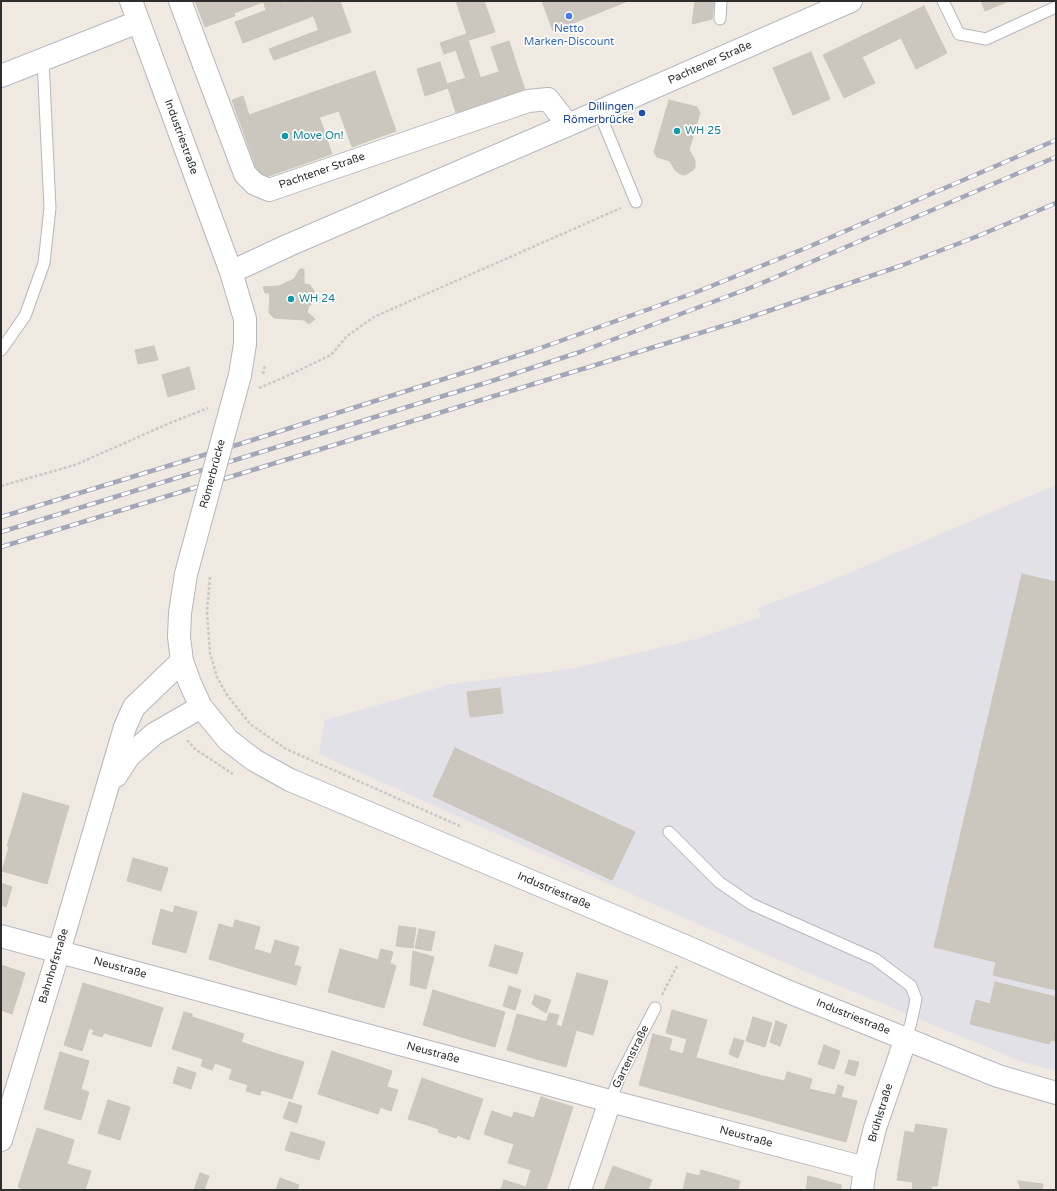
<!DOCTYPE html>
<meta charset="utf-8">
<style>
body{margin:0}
#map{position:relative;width:1057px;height:1191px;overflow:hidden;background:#efe9e1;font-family:"Varela Round",sans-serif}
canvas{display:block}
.frame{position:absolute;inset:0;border:2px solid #2e2e2e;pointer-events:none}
</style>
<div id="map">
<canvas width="1057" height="1191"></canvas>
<div class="frame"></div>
</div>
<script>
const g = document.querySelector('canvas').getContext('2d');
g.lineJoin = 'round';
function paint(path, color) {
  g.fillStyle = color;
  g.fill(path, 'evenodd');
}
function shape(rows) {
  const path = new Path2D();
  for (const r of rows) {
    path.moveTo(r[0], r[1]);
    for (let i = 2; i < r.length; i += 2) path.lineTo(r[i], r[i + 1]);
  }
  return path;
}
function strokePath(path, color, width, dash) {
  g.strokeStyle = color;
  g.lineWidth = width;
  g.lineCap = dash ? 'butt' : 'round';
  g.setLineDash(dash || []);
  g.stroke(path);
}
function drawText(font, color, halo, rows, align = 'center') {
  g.font = font + ' "Varela Round",sans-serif';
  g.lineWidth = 3.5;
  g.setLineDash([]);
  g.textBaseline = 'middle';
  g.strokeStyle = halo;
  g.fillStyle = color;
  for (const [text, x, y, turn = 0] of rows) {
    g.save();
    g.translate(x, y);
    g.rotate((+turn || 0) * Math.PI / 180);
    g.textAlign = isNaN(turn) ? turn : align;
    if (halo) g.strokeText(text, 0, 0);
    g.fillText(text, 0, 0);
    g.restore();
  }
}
paint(shape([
 [1056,485,1056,1071,1020,1061,801,970,319,754,325,720,451,684,570,669,696,639,761,617,758,608,820,585]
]), '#e3e1e8');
const building = shape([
 [195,1,229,1,235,16,205,27,195,1],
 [229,1,263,1,263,2,234,13,229,1],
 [263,1,284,1,284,3,266,10,263,1],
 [291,1,308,1,313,16,243,43,235,22,291,1],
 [308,1,340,1,351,32,323,42,308,1],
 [456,1,484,1,495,32,469,40,456,1],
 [542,1,628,1,553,31,542,1],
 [695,1,714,1,712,19,692,24,695,1],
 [981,1,1009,1,985,11,981,1],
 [924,6,947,53,916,69,901,38,862,57,875,83,844,98,823,55,924,6],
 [319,30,323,42,274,60,269,49,319,30],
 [466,34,478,70,464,74,456,50,444,54,440,43,466,34],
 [509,41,517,66,499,71,491,47,509,41],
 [811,52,830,99,793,115,773,68,811,52],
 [440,62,448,88,425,96,417,69,440,62],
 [517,66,525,90,488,102,480,78,517,66],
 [478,70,488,102,456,113,447,84,466,78,464,74,478,70],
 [375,71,396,131,352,147,339,111,320,117,311,93,375,71],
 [311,93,332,154,260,179,232,100,243,96,249,115,311,93],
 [669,100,697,107,700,113,689,150,695,160,695,167,693,170,687,174,683,175,679,173,675,170,670,161,657,157,654,152,669,100],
 [300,269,304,269,304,284,310,285,314,291,311,305,309,305,307,312,315,319,309,324,304,320,274,318,269,313,270,293,265,293,263,287,279,286,294,279,300,269],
 [154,346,158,360,138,364,135,350,154,346],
 [189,367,195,389,168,397,162,375,189,367],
 [1022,574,1056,582,1056,990,993,975,996,962,934,947,1022,574],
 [500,688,503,713,470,717,467,692,500,688],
 [455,748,635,832,612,880,433,796,455,748],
 [23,793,69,806,60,837,14,824,23,793],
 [14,824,60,837,47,884,2,871,9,847,7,846,14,824],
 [133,858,168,868,161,891,127,881,133,858],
 [1,883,12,887,6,907,1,905,1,883],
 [175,906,197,912,186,953,152,944,161,909,173,913,175,906],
 [235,920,260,927,248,971,209,959,219,924,233,928,235,920],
 [399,926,416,928,413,948,396,946,399,926],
 [419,929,435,932,431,951,415,948,419,929],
 [275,940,299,947,294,965,301,967,296,985,248,971,254,949,271,954,275,940],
 [495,945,523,953,517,974,489,966,495,945],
 [340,949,368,957,356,1000,328,992,340,949],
 [381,949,393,952,390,963,396,966,384,1008,356,1000,368,957,378,960,381,949],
 [413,951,434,957,426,989,410,985,413,951],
 [1,965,25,973,12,1014,1,1010,1,965],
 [577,973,608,981,599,1014,568,1005,577,973],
 [995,982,1056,997,1056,1041,1051,1040,1049,1044,970,1024,976,1000,990,1004,995,982],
 [83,983,129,997,118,1037,104,1033,102,1037,92,1034,94,1030,71,1023,83,983],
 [509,986,521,990,515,1010,503,1006,509,986],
 [433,990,465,1000,455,1035,423,1025,433,990],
 [535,995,551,1000,546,1013,532,1004,535,995],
 [129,997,163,1008,151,1047,118,1037,129,997],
 [465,1000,481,1005,471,1040,455,1035,465,1000],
 [481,1005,505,1012,495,1047,471,1040,481,1005],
 [568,1005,599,1014,593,1035,562,1026,568,1005],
 [672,1010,707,1020,696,1057,683,1054,687,1039,666,1033,672,1010],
 [184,1012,192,1014,192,1017,214,1024,203,1059,172,1049,184,1012],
 [549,1013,559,1015,556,1025,576,1031,566,1067,536,1059,549,1013],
 [517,1014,547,1022,536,1059,507,1050,517,1014],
 [753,1017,772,1023,765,1047,746,1041,753,1017],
 [776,1021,787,1025,780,1046,770,1042,776,1021],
 [71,1023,89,1029,82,1051,64,1045,71,1023],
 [214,1024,244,1034,232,1069,215,1063,212,1070,201,1066,214,1024],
 [653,1034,672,1039,669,1050,683,1054,672,1094,639,1085,653,1034],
 [734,1038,744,1041,738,1058,729,1054,734,1038],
 [241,1042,274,1053,260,1095,246,1091,248,1085,229,1079,241,1042],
 [824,1045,840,1051,834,1069,818,1064,824,1045],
 [332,1051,362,1061,348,1104,318,1094,332,1051],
 [60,1052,89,1061,81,1089,52,1080,60,1052],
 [274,1053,304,1062,292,1099,262,1090,274,1053],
 [683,1054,708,1061,697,1101,672,1094,683,1054],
 [849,1060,859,1062,855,1076,845,1073,849,1060],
 [362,1061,392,1071,378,1114,348,1104,362,1061],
 [708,1061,734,1068,722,1108,697,1101,708,1061],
 [178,1067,196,1073,191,1089,173,1083,178,1067],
 [734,1068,759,1075,748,1115,722,1108,734,1068],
 [787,1072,812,1079,798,1129,773,1122,787,1072],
 [759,1075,784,1081,773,1122,748,1115,759,1075],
 [422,1078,438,1084,424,1124,408,1119,422,1078],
 [52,1080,89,1092,81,1120,44,1109,52,1080],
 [438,1084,453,1089,439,1129,424,1124,438,1084],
 [838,1085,844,1087,841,1097,857,1101,846,1142,823,1136,838,1085],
 [387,1087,398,1090,391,1111,380,1107,387,1087],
 [453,1089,483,1099,469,1140,457,1135,456,1138,438,1132,453,1089],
 [809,1089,835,1095,823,1136,798,1129,809,1089],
 [541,1097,573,1107,562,1141,510,1124,514,1112,534,1118,541,1097],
 [108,1100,130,1107,120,1140,98,1133,108,1100],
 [289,1102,302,1106,297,1123,283,1118,289,1102],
 [492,1111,512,1118,504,1141,484,1134,492,1111],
 [510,1124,562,1141,551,1176,508,1163,514,1144,504,1141,510,1124],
 [916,1124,947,1129,937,1186,932,1186,931,1190,912,1190,913,1182,897,1180,905,1131,914,1133,916,1124],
 [37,1128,74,1140,67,1164,91,1171,85,1190,26,1190,18,1187,37,1128],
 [291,1132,325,1142,319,1160,285,1150,291,1132],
 [613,1166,652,1180,648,1190,604,1190,613,1166],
 [531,1170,551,1176,546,1190,533,1190,526,1187,531,1170],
 [701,1170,740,1181,738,1190,696,1190,701,1170],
 [200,1173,209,1176,204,1190,194,1190,200,1173],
 [687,1173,700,1176,696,1190,683,1190,687,1173],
 [808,1176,841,1185,841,1190,806,1190,808,1176],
 [280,1178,299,1185,297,1190,276,1190,280,1178],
 [504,1180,526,1187,533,1190,501,1190,504,1180],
 [1018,1181,1043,1184,1042,1190,1021,1190,1018,1181]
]);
paint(building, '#cbc7bf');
strokePath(building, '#cbc5ba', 1);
const lane = shape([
 [943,1,959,34,986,39,1056,7],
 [720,19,721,1],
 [599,112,636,202],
 [1,350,25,316,44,263,50,208,43,60],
 [669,832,719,882,751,904,875,959,911,986,916,999,911,1023,906,1038],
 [610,1101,620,1076,655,1008]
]);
const street = shape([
 [131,1,231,272,245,319,245,344,240,375],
 [180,1,245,174,255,184,269,190,528,101,548,99,568,125],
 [1,76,138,22],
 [231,272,289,245,568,125,851,1],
 [186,574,180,613,179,637,182,661,190,683,201,707,228,740,254,760,290,780,687,947,789,992,998,1076,1056,1093],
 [116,776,129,756,154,734,201,707],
 [1,936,610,1101,865,1168],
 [1,1140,59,951,125,727,134,707,182,661],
 [580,1190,610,1101],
 [862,1190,865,1168,875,1128,906,1038]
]);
strokePath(lane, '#b4b7c1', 13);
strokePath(street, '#b4b7c1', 24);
strokePath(shape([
 [259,388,285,377,331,355,347,336,374,317,621,208],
 [1,486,75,465,170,423,208,408],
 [210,577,207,612,210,653,217,677,227,695,250,724,286,749,462,827],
 [187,740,195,749,233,774],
 [662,995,677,966]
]), '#c9c9c9', 2.5, [3, 2]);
strokePath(lane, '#fff', 11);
strokePath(street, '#fff', 22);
const rail = shape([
 [1,517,243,443,535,350,694,293,806,248,1056,140],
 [1,532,495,380,580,352,755,286,1056,157],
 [1,547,736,322,903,265,978,236,1056,203]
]);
strokePath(rail, '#a3a6b8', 4.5);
strokePath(rail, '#fff', 3, [9]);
const streetBridge = shape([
 [186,574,240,375]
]);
strokePath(streetBridge, '#b4b7c1', 24, []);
strokePath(shape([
 [263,374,265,365]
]), '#c9c9c9', 2.5, [3, 2]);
strokePath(streetBridge, '#fff', 22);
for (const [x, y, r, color] of [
 [569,16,4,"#3f7fe0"],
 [642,113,4,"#1a4fb4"],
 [677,131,4,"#0f9aa8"],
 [285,136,4,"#0f9aa8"],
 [291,299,4,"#0f9aa8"]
]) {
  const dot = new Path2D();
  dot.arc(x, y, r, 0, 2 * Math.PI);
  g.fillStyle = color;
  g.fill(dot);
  strokePath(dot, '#fff', 1.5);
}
drawText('11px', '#366cbe', '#fff', [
 ["Netto",569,29],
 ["Marken-Discount",569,42]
]);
drawText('11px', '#2e2e2e', '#fff', [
 ["Pachtener Straße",710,63,-24],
 ["Industriestraße",181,137,70],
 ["Pachtener Straße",322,171,-19],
 ["Römerbrücke",213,474,-75],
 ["Industriestraße",554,891,23],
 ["Bahnhofstraße",54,966,-73],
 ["Neustraße",120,968,15],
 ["Industriestraße",853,1017,22],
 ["Neustraße",433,1053,15],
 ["Gartenstraße",631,1057,-64],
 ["Brühlstraße",881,1113,-73],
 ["Neustraße",746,1137,15]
]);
drawText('11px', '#164399', '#fff', [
 ["Dillingen",634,107],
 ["Römerbrücke",634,120]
], 'right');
drawText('11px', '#0d838f', '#fff', [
 ["WH 25",685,131],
 ["Move On!",293,136],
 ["WH 24",299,299]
], 'left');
</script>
